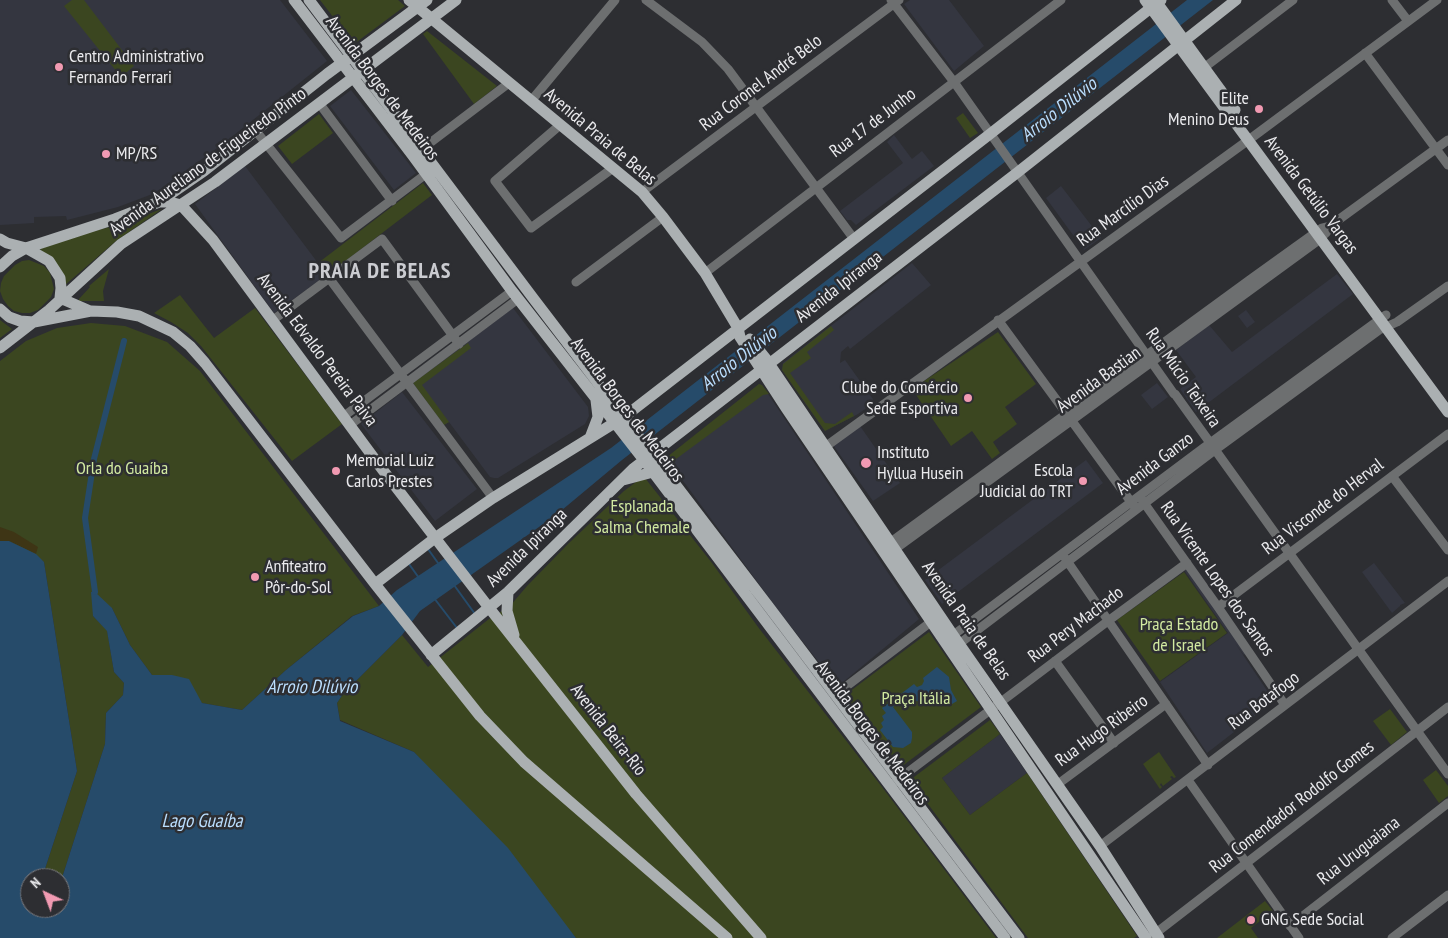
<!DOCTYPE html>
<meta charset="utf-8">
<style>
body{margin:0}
#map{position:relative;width:1448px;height:938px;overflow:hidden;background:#2d2e32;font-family:"PT Sans Narrow",sans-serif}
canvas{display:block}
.north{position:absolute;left:20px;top:868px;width:50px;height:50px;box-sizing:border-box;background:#2d2e32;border:1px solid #79797d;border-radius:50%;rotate:317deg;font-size:14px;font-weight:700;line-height:20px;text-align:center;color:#eaeaed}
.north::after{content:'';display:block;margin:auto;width:18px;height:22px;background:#f19ab2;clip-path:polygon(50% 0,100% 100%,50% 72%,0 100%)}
</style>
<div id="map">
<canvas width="1448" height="938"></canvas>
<div class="north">N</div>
</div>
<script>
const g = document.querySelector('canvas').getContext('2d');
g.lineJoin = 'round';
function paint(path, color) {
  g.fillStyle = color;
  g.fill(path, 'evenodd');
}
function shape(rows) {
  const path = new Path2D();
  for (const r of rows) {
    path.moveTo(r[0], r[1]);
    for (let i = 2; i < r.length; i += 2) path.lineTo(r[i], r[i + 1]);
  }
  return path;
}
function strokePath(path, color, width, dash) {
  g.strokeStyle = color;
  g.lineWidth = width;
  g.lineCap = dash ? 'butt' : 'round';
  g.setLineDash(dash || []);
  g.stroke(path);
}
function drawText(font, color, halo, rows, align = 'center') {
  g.font = font + ' "PT Sans Narrow",sans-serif';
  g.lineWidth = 5;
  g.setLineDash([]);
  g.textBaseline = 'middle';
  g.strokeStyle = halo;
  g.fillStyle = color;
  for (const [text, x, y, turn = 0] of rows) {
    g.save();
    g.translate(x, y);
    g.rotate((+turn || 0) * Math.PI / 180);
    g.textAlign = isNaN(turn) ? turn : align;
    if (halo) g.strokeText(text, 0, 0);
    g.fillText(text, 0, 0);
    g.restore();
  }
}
paint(shape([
 [0,0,280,0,327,61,224,143,155,193,118,207,67,220,66,216,34,217,34,223,0,225],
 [910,0,949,0,984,46,954,71,904,4],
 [351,90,416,173,394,190,330,106],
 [894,135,912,159,922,151,934,166,856,225,851,220,847,220,840,211,903,163,887,142],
 [245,166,327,275,274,313,195,204],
 [1061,186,1101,238,1084,250,1046,198],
 [912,263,931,285,850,349,848,346,841,352,840,363,845,360,875,402,858,414,825,431,782,370,783,363],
 [1337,274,1353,294,1196,412,1180,389,1196,377,1176,350,1209,325,1232,352],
 [513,308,588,407,589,416,585,424,498,478,494,478,490,477,449,422,444,425,413,383],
 [1246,310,1255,322,1247,328,1238,316],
 [1157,383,1168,397,1152,409,1141,395],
 [759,384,762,385,919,619,842,683,838,683,825,670,781,614,667,459],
 [402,392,477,489,435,521,361,424],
 [860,426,900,483,873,501,833,445],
 [1086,460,1103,483,942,604,925,580],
 [1374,563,1405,603,1400,605,1400,606,1392,613,1362,572],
 [1187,568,1246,653,1244,655,1235,643,1274,701,1207,753,1160,682,1228,633,1184,570],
 [1000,734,1027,773,970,815,942,778]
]), '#343640');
paint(shape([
 [72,0,84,0,134,66,121,77,64,6],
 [320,0,398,0,405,6,354,44],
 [427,31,497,86,474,104,423,34],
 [963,113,978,133,970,138,956,118],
 [319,114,333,133,292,164,278,146],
 [423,183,432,195,327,275,318,263],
 [162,209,116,241,65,285,40,249,62,239,114,226],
 [29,260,44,266,50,273,54,289,51,297,38,310,30,313,22,313,14,311,8,306,3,299,0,291,1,283,4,276,15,265,22,261],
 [109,269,103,291,104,301,79,301,79,299,90,287,89,286],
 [180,295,214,338,255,308,342,424,292,461,201,346,188,333,171,322,154,313],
 [0,320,12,329,0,338],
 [91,323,125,326,167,342,200,371,379,606,352,616,286,670,242,710,202,703,172,675,152,675,130,645,112,608,93,616,107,630,114,672,124,683,123,695,106,713,105,744,60,884,60,878,42,878,77,771,44,562,9,541,0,541,0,361,26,341,57,328],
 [831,326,834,330,807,352,811,358,790,373,825,423,835,424,852,412,854,416,825,431,782,370,783,364],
 [998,332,1036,384,1005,407,1017,424,993,442,1000,453,992,459,972,431,951,446,912,389],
 [468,343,471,348,422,385,449,422,444,425,413,383],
 [759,384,762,385,769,394,763,395,676,459,674,464,675,469,667,457],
 [645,478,712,563,758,627,882,787,996,938,576,938,414,752,340,720,337,703,343,694,402,635,428,667,489,619,510,606,527,586,569,543,624,491,640,479],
 [1184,572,1227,633,1160,681,1117,620],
 [929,632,981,707,901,767,845,695],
 [1390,709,1407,732,1391,745,1373,721],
 [990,720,1000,734,942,778,970,815,1027,773,1137,936,1134,938,1028,938,910,780],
 [1159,752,1176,777,1174,778,1172,776,1170,777,1172,779,1163,786,1161,783,1160,785,1162,787,1160,789,1143,764],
 [1436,770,1448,786,1448,796,1439,803,1423,780],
 [1265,901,1273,911,1251,928,1258,938,1217,938]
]), '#3b4620');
paint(shape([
 [0,527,14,532,38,547,36,554,9,541,0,541]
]), '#3e3515');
paint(shape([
 [1187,0,1213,0,622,460,556,515,420,611,402,635,343,694,337,703,340,721,414,752,508,848,576,938,0,938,0,541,9,541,36,554,44,562,77,771,42,878,30,878,30,908,60,908,60,884,105,744,106,713,123,695,124,683,114,672,107,631,93,616,91,592,95,592,112,608,130,645,152,675,172,675,189,679,202,703,242,710,286,670,353,616,379,606,397,590,611,448],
 [937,667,949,677,951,690,957,701,952,704,943,697,938,696,927,702,902,700,893,707,912,732,912,738,911,743,903,748,893,747,880,730,883,727,881,723,884,720,882,716,886,713,882,708,914,684,917,687,922,685,924,681,923,678]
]), '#264b6a');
strokePath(shape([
 [428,549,438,563],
 [409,564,419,578],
 [454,585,475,614],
 [434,598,457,628]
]), '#264b6a', 2);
strokePath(shape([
 [95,592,85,518,94,459,124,341]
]), '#264b6a', 6);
strokePath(shape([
 [646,0,702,42,728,69,854,239],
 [891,0,954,82,1174,394,1175,394,1448,774],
 [1392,0,1408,21],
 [1365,53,1448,165],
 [1205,67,1293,0],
 [531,101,615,0],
 [319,103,392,201],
 [560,125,495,181,531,228,613,168],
 [256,131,341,238,426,174],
 [418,152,509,83],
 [642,192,899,0],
 [705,273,1061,0],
 [329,278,493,498],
 [576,282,663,217],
 [273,320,382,239,459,344],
 [998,320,1134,506],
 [344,416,512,291],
 [350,425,518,299],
 [825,447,1254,136,1437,0],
 [1392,476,1448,550],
 [1142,500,1218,607,1285,705],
 [891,542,1251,279,1322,228,1330,226,1448,140],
 [895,549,1316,242,1326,233,1330,226],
 [1065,558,1208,765],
 [1218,607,1448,434],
 [948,639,1210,443,1386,315],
 [959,644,1211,453,1379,330,1397,322,1448,286],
 [1055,661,1114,743],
 [835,695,936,618],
 [1188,780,1299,938],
 [895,782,1108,621,1187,563],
 [1058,784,1166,704],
 [1100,846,1448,581],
 [1290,926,1448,803],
 [1152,936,1448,707],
 [1392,938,1448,895]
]), '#6d6f70', 9);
strokePath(shape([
 [294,0,413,156,512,291,644,460,1005,938],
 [309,0,533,298,769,607,1019,938],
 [409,0,642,192,663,217,705,273,738,328,740,337,786,408,1146,938],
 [1145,0,1448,412],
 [1155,0,1235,110],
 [159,202,170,202,181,205,213,240,382,469,490,609,636,794,761,938],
 [0,239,7,243,26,248,49,261,60,278,61,288,60,298,90,311],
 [0,267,12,256,26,248,115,219,159,202,204,171,327,74,427,0],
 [0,309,9,317,20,321,34,322,91,311,117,312,139,316,173,332,190,346,205,363,375,584,480,716,524,762,727,938],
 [750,339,766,359,953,635,1100,846,1159,938],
 [0,348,49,310,121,244,215,182,456,0],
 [590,438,598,417,596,400],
 [623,480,653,472,659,472],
 [375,584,435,538,493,498,624,417,990,134,1161,0],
 [508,592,507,611,514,635],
 [431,655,508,592,634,468,1018,172,1236,0]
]), '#abb0b2', 11);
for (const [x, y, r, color] of [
 [59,67,5,"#f19ab2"],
 [1259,109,5,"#f19ab2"],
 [106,154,5,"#f19ab2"],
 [968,398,5,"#f19ab2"],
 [866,463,6,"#f19ab2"],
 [336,471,5,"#f19ab2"],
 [1083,481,5,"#f19ab2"],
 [255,577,5,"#f19ab2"],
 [1251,920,5,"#f19ab2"]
]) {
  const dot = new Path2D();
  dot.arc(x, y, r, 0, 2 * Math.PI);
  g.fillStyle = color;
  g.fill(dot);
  strokePath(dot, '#2d2e32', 2);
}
drawText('18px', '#eaeaed', '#2d2e32', [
 ["Centro Administrativo",69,57],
 ["Fernando Ferrari",69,78],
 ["Elite",1249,99,"right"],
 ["Menino Deus",1249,120,"right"],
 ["MP/RS",116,154],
 ["Clube do Comércio",958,388,"right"],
 ["Sede Esportiva",958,409,"right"],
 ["Instituto",877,453],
 ["Hyllua Husein",877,474],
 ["Memorial Luiz",346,461],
 ["Carlos Prestes",346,482],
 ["Escola",1073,471,"right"],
 ["Judicial do TRT",1073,492,"right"],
 ["Anfiteatro",265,567],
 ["Pôr-do-Sol",265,588],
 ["GNG Sede Social",1261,920]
], 'left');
drawText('18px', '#eaeaed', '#2d2e32', [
 ["Rua Coronel André Belo",761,83,-37],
 ["Avenida Borges de Medeiros",382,88,53],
 ["Rua 17 de Junho",873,123,-37],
 ["Avenida Praia de Belas",600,137,40],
 ["Avenida Aureliano de Figueiredo Pinto",208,162,-36],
 ["Avenida Getúlio Vargas",1311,195,53],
 ["Rua Marcílio Dias",1123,211,-36],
 ["Avenida Ipiranga",839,287,-38],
 ["Avenida Edvaldo Pereira Paiva",317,350,53],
 ["Rua Múcio Teixeira",1183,378,55],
 ["Avenida Bastian",1099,380,-36],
 ["Avenida Borges de Medeiros",627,410,53],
 ["Avenida Ganzo",1155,464,-37],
 ["Rua Visconde do Herval",1323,507,-37],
 ["Avenida Ipiranga",527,548,-44],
 ["Rua Vicente Lopes dos Santos",1217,579,55],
 ["Avenida Praia de Belas",966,621,55],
 ["Rua Pery Machado",1076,625,-37],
 ["Rua Botafogo",1264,701,-37],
 ["Avenida Beira-Rio",608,730,52],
 ["Rua Hugo Ribeiro",1102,731,-36],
 ["Avenida Borges de Medeiros",872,733,53],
 ["Rua Comendador Rodolfo Gomes",1292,807,-38],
 ["Rua Uruguaiana",1359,851,-38]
]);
drawText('18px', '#d2eaa1', '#2d2e32', [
 ["Orla do Guaíba",122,469],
 ["Esplanada",642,507],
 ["Salma Chemale",642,528],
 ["Praça Estado",1179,625],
 ["de Israel",1179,646],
 ["Praça Itália",916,699]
]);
drawText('italic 19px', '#badefe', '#2d2e32', [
 ["Arroio Dilúvio",1059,110,-38],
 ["Arroio Dilúvio",739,359,-38],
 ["Arroio Dilúvio",312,688],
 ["Lago Guaíba",202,822]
]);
g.letterSpacing = '1px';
drawText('bold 22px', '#cbccd1', '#2d2e32', [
 ["PRAIA DE BELAS",380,272]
]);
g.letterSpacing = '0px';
</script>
